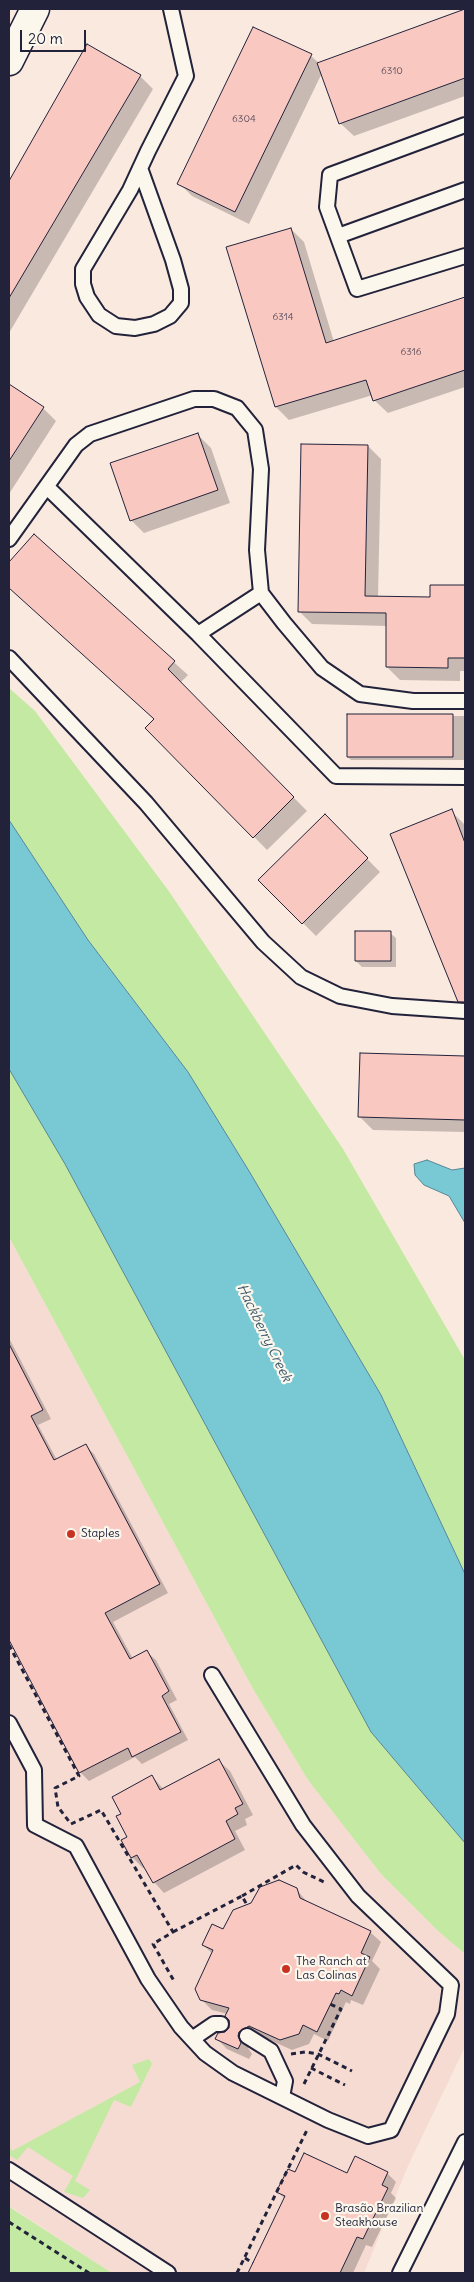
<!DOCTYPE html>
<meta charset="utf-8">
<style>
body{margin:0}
#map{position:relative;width:474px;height:2282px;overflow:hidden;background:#fae9df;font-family:Delius,sans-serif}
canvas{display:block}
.frame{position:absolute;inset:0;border:10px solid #22223b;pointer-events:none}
.scale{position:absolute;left:20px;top:30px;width:66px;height:22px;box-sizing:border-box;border:2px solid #22223b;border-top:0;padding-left:6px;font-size:15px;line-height:18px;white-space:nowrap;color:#22223b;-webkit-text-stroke:4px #fbf7ec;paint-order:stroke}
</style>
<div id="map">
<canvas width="474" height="2282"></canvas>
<div class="frame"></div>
<div class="scale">20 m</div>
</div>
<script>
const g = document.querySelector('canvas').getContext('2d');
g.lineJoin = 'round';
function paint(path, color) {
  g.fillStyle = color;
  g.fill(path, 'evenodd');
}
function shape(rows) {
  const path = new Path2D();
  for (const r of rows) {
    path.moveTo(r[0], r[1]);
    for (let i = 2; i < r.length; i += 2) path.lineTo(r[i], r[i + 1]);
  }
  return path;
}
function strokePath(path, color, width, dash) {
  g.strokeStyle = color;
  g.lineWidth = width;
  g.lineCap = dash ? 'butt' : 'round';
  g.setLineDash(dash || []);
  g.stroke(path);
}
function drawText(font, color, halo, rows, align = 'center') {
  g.font = font + ' Delius,sans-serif';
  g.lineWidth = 4.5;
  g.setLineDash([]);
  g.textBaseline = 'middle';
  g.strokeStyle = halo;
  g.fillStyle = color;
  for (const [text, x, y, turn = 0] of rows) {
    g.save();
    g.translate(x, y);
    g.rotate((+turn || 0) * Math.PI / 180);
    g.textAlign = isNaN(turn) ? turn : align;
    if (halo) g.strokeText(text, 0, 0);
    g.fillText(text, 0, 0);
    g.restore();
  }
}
paint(shape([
 [9,1237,253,1689,308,1780,381,1874,438,1931,465,1954,465,2047,408,2166,364,2273,112,2273,9,2206]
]), '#f6dbd3');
paint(shape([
 [9,688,35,711,168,890,343,1149,465,1360,465,1574,381,1395,249,1171,188,1072,88,940,9,820],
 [9,1069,65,1164,371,1732,465,1843,465,1954,438,1931,381,1874,308,1780,253,1689,9,1237],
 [149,2059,152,2064,131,2107,114,2100,75,2181,90,2190,83,2198,64,2192,73,2176,28,2147,17,2160,9,2155,9,2146,12,2151,140,2082,132,2065],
 [9,2206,14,2210,112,2273,9,2273]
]), '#c4e9a3');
const water = shape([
 [9,820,88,940,188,1072,249,1171,381,1395,465,1574,465,1843,371,1732,65,1164,9,1069,9,820],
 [427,1160,452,1170,465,1168,465,1223,449,1196,424,1185,415,1175,414,1164,427,1160]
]);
paint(water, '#79c9d5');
strokePath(water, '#568697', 1);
paint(shape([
 [465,9,465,96,354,136,340,123,322,73,249,224,192,196,179,183,311,56,319,63],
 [140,76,153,89,9,333,9,183,21,163],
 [291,229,304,242,334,342,465,298,465,387,388,413,374,400,373,395,289,420,276,407],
 [9,386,43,408,56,421,9,494],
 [198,435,211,448,230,503,144,533,131,520],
 [368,446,381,459,378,598,431,598,431,586,465,587,465,671,460,671,460,681,400,680,387,667,387,626,312,624,299,611],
 [34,536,188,675,180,683,307,811,267,850,147,728,155,720,9,587,9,564],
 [348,716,465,716,465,760,351,760,348,757],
 [451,811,465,825,465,1000,454,989],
 [325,816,380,872,316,936,260,880],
 [390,933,396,938,396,967,362,967,356,961],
 [361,1054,465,1057,465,1132,373,1130,359,1116],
 [9,1338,51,1419,38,1425,57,1460,85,1445,94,1454,168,1593,113,1622,133,1659,147,1652,156,1660,177,1700,169,1704,188,1740,142,1764,135,1757,89,1781,80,1772,9,1637],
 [219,1761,230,1771,253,1815,245,1819,247,1825,235,1831,245,1850,164,1893,154,1882,145,1867,143,1868,132,1857,123,1814,152,1776,164,1790],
 [296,1889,308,1903,370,1932,381,1942,372,1961,380,1969,363,2005,351,2000,350,2004,346,2002,328,2041,314,2034,309,2044,292,2050,261,2036,250,2042,248,2048,252,2054,249,2059,227,2049,216,2038,230,2028,230,2020,228,2014,212,2010,201,1999,213,1954,203,1945],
 [387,2173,396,2182,391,2193,396,2198,372,2247,366,2245,353,2273,250,2272,285,2199,278,2192,296,2174]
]), '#0003');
const building = shape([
 [465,9,465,78,339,124,317,63,465,9],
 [253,27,312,54,235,212,177,184,253,27],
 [87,44,141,75,9,298,9,181,87,44],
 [291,228,326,343,465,297,465,370,373,401,366,380,275,407,226,247,291,228],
 [9,384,44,407,9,461,9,384],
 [198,433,218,490,130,521,110,463,198,433],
 [301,444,368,445,365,596,430,597,430,585,465,585,465,658,448,658,448,668,386,667,386,613,298,612,301,444],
 [34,534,175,661,168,669,294,797,253,838,145,728,154,719,9,588,9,562,34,534],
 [347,714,453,714,453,757,347,757,347,714],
 [452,809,465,843,465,1002,458,1002,390,834,452,809],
 [325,814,368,858,302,924,258,880,325,814],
 [355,931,391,931,391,961,355,961,355,931],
 [360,1053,465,1056,465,1120,358,1117,360,1053],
 [9,1344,43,1410,31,1416,54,1460,86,1444,160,1584,105,1613,130,1659,147,1650,169,1691,162,1696,181,1732,132,1757,128,1748,79,1773,9,1640,9,1344],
 [219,1759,243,1804,235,1808,238,1814,226,1821,235,1839,153,1883,137,1855,131,1858,121,1840,127,1837,116,1816,121,1814,112,1797,152,1775,160,1790,219,1759],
 [279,1880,297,1888,300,1898,371,1931,361,1953,370,1957,352,1996,341,1990,339,1994,336,1993,317,2032,303,2025,299,2034,280,2040,249,2026,239,2032,238,2036,241,2043,238,2049,215,2039,218,2033,225,2032,229,2028,229,2020,225,2016,229,2008,200,2000,195,1989,213,1950,202,1945,212,1924,223,1929,233,1910,251,1903,260,1887,279,1880],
 [304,2153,347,2173,355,2156,388,2172,382,2185,388,2188,363,2239,357,2237,340,2273,248,2273,285,2196,276,2192,288,2169,295,2172,304,2153]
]);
paint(building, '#f9c9c1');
strokePath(building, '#22223b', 1);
const lane = shape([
 [465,125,330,175,327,207,357,289,465,256],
 [140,168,173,260,181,289,181,303,170,316,154,324,135,328,116,326,99,315,87,297,83,284,83,269,130,190,148,151,186,76,171,9],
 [338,236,465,190],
 [47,487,198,634,336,776,465,777],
 [9,539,76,445,90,434,194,399,214,399,237,408,255,430,261,469,257,550,261,593,284,623,322,668,360,694,413,701,465,701],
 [198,634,261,593],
 [9,658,146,803,263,942,301,977,340,996,392,1006,465,1011],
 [9,1723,34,1770,35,1825,76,1846,148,1979,181,2027,205,2053,233,2073,328,2120,368,2136,391,2130,447,2014,451,1985,358,1896,303,1825,212,1675],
 [247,2036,271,2051,285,2081,282,2097],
 [192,2039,214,2024,221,2024],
 [9,2170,168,2273],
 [400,2273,465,2142]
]);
const secondary = shape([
 [9,61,35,9]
]);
strokePath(lane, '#22223b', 18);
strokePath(secondary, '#22223b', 31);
strokePath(shape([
 [9,1645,79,1776,55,1788,58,1807,71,1824,101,1810,173,1932,153,1944,174,1981],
 [242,1896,296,1865,303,1872,324,1882],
 [173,1932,242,1896,247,1905],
 [291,2054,305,2052,318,2054,352,2071],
 [311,2068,345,2085],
 [304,2084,341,2009,330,2004],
 [9,2222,89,2273],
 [245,2258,253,2263],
 [237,2273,308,2128]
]), '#22223b', 3, [5, 4]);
strokePath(lane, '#fbf7ec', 14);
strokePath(secondary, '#fbf7ec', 28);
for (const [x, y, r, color] of [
 [71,1534,5,"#c8321e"],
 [286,1969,5,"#c8321e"],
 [325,2216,5,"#c8321e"]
]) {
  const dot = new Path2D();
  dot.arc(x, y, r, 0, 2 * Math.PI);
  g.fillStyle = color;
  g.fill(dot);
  strokePath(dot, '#fbf7ec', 2);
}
drawText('10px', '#584c5c', null, [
 ["6310",392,71],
 ["6304",244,119],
 ["6314",283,317],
 ["6316",411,352]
]);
drawText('12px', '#22223b', '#fbf7ec', [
 ["Staples",81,1534],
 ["The Ranch at",296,1962],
 ["Las Colinas",296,1976],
 ["Brasão Brazilian",335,2209],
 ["Steakhouse",335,2223]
], 'left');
drawText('italic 14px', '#405c71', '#fbf7ec', [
 ["Hackberry Creek",264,1333,64]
]);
</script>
